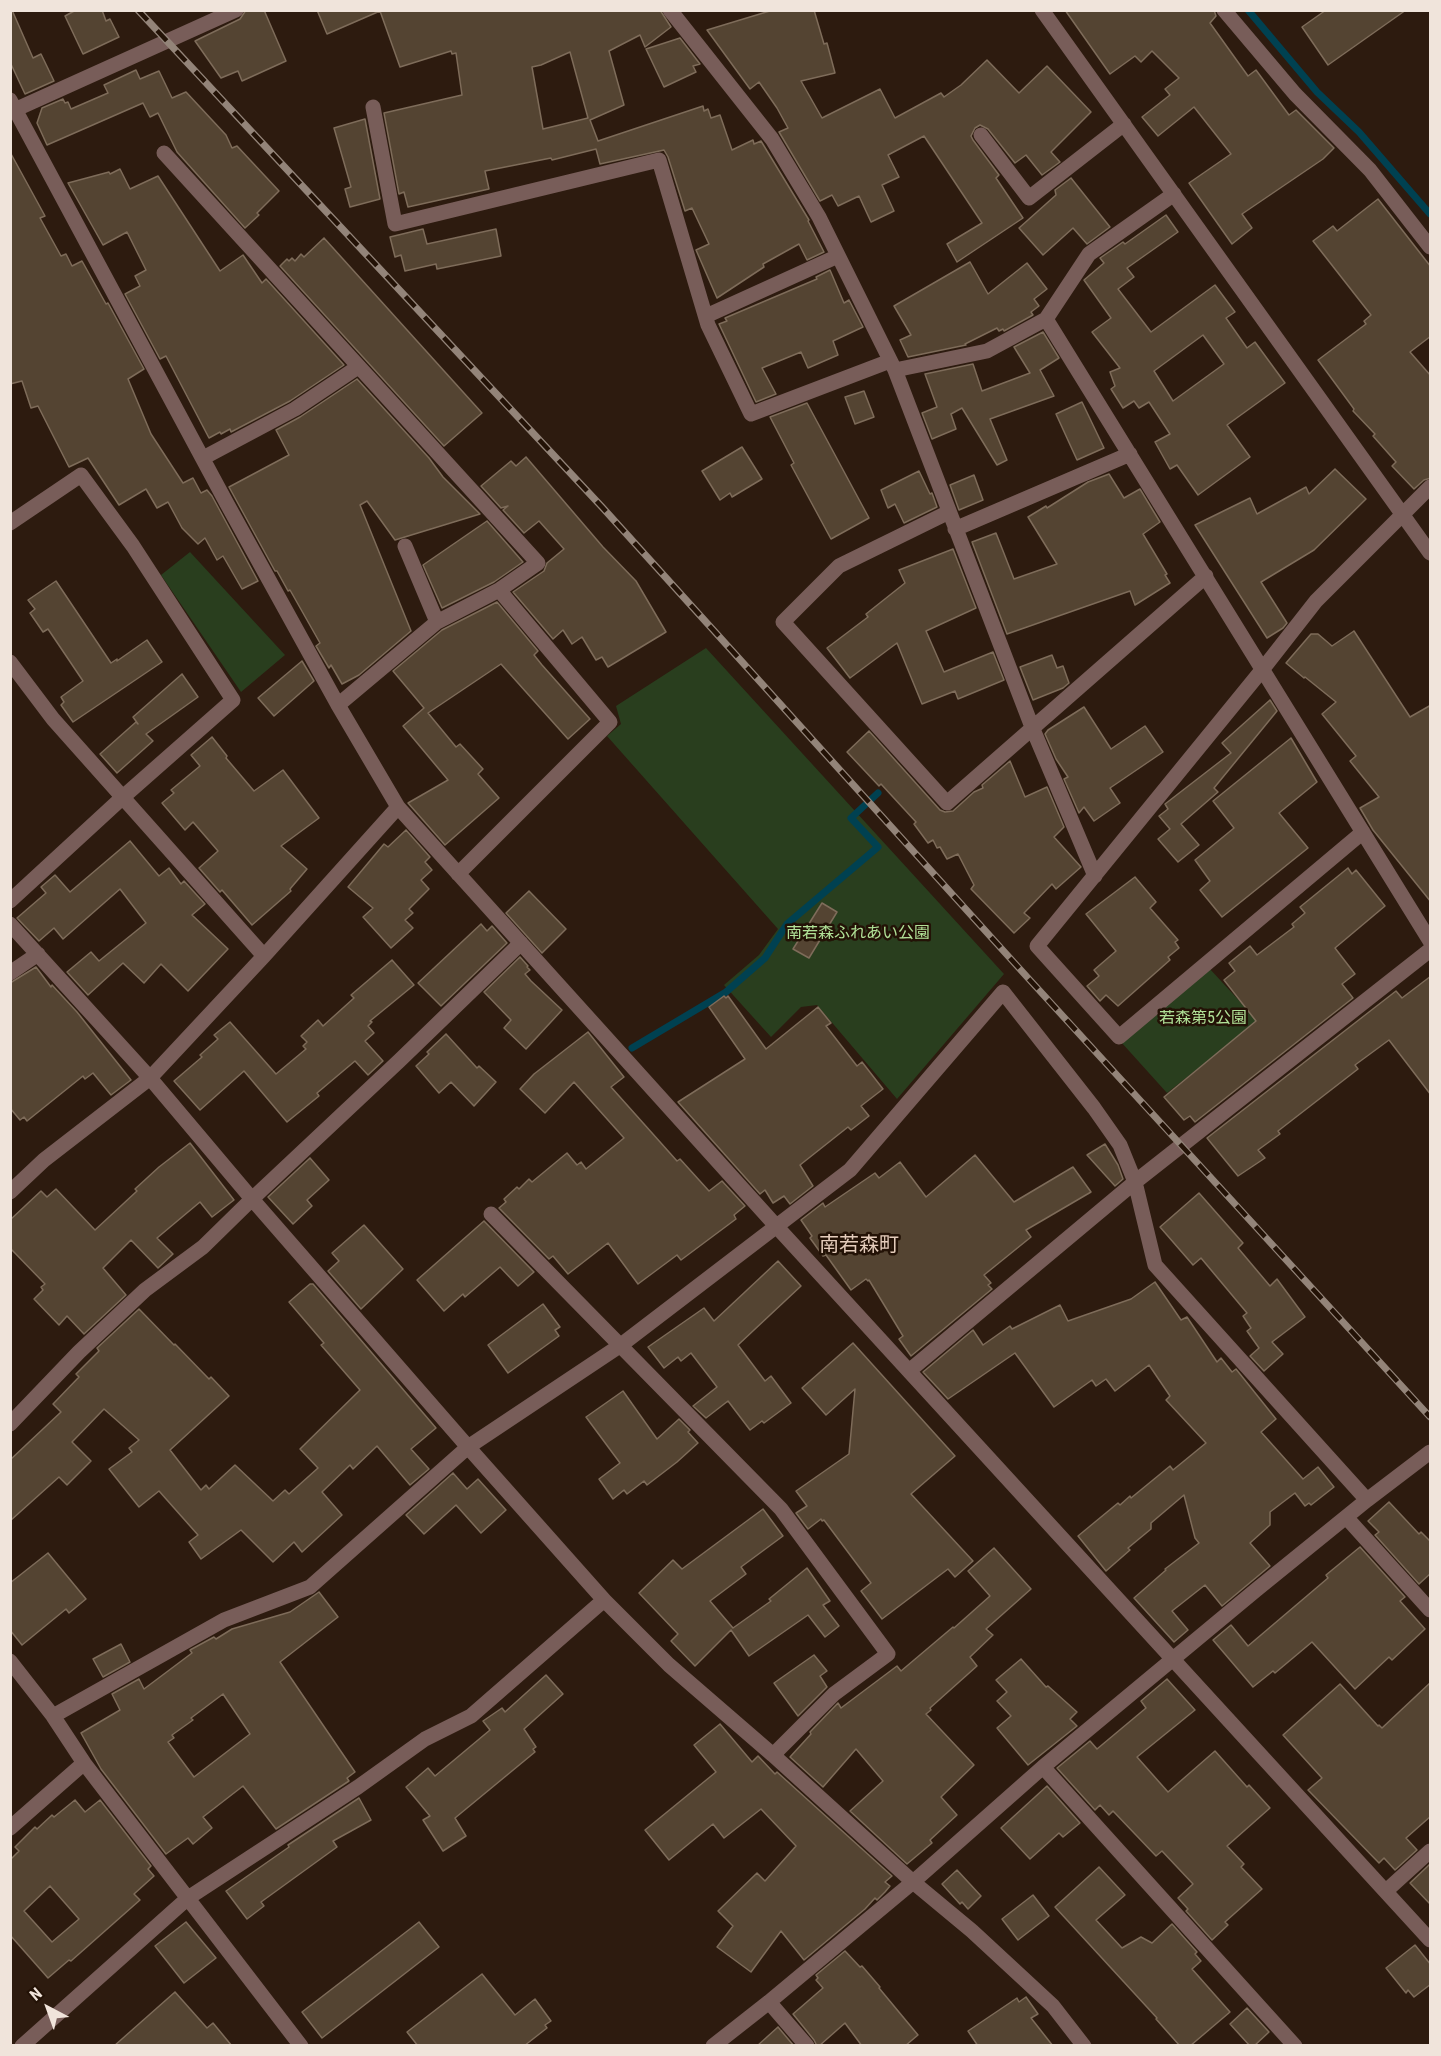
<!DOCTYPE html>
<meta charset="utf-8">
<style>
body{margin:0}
#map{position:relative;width:1441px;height:2056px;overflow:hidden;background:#2d1b0f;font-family:"Roboto Condensed",sans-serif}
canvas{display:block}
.frame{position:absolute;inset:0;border:12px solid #f0e4db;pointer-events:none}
.north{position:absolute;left:18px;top:1978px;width:60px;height:60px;-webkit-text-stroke:4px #231206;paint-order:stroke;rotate:319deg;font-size:16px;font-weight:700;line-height:24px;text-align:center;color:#f0e4db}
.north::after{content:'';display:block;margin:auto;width:21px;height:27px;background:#f0e4db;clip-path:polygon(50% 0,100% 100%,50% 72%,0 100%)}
</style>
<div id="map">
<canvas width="1441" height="2056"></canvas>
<div class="frame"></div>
<div class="north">N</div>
</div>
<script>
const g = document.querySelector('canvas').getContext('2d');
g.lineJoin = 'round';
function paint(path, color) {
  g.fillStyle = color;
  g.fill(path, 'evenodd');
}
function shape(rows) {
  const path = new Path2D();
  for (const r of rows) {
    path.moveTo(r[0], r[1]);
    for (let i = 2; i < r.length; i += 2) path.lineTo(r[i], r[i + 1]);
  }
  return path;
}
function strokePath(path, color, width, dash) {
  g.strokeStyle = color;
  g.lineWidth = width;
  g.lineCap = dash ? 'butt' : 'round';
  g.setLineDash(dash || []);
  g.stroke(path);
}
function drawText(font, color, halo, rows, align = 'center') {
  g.font = font + ' "Roboto Condensed","Noto Sans JP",sans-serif';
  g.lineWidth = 5;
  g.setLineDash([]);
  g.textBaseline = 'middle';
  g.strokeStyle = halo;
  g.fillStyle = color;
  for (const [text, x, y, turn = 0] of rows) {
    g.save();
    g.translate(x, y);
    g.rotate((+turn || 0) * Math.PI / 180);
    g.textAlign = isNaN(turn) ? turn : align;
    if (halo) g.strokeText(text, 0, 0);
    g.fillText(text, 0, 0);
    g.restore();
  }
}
paint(shape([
 [190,552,285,655,241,692,161,575],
 [706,648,1004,974,897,1099,817,1005,801,1007,771,1037,724,985,759,955,778,929,607,736,621,724,616,706],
 [1209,968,1258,1021,1167,1093,1121,1042]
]), '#293e1e');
strokePath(shape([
 [1248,10,1317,92,1359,132,1430,214],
 [632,1048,726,992,765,958,787,924,878,847,851,818,878,793]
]), '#004151', 7);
const building = shape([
 [10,10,12,10,33,58,41,54,54,81,25,94,10,62,10,10],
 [76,10,102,10,106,21,110,19,119,37,83,54,65,16,76,10],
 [246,10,264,10,286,61,242,81,238,71,221,78,195,41,240,19,246,10],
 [317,10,660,10,671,27,645,47,640,35,609,51,624,105,590,120,598,141,703,106,704,111,708,109,711,118,720,115,732,150,753,140,754,144,761,141,809,220,808,221,824,252,807,260,799,244,763,264,764,267,717,298,696,250,709,244,692,208,685,211,668,157,664,150,600,164,596,149,552,160,551,158,485,171,489,189,408,207,404,192,399,194,384,113,462,95,456,53,452,54,451,51,400,67,380,11,327,34,317,10],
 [570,52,588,118,543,129,532,67,541,65,570,52],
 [773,10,814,10,824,44,827,43,835,73,801,81,822,118,880,89,895,118,941,93,944,97,961,85,987,60,1019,93,1047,66,1091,112,1051,152,1060,162,1042,175,1026,155,1015,163,988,129,980,125,975,128,971,136,973,140,999,175,996,178,1023,218,957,262,947,244,982,223,924,136,888,155,899,177,882,185,894,211,871,222,859,196,838,206,832,195,820,201,779,132,788,128,777,108,759,82,750,89,707,30,773,10],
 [1065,10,1214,10,1216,16,1210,23,1248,76,1256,70,1289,115,1296,110,1334,148,1323,159,1242,214,1252,228,1232,244,1189,183,1231,154,1194,107,1158,136,1142,117,1170,95,1165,89,1179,78,1152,51,1141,62,1135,56,1110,74,1065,10],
 [1326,10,1406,10,1328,65,1302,27,1326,10],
 [680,38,700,64,693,66,696,72,664,87,646,49,680,38],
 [136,70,140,79,159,71,172,98,186,92,226,135,232,148,237,146,279,191,257,213,259,215,245,228,177,152,158,113,150,117,143,103,47,145,37,123,42,108,63,99,65,103,68,102,71,109,108,93,104,85,136,70],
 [365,119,380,199,350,207,345,189,351,187,334,128,365,119],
 [10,152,45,216,40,218,61,256,66,254,72,266,82,261,106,304,108,303,144,369,128,379,151,434,183,483,193,478,201,493,207,490,212,496,258,581,242,589,223,556,217,560,205,538,198,544,182,528,168,502,157,508,146,489,119,505,88,458,69,467,38,406,31,408,22,381,10,384,10,152],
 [120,169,130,189,158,176,220,271,243,255,262,283,266,279,344,365,290,401,231,432,230,429,221,434,220,432,209,438,166,356,160,359,125,294,140,286,135,276,146,270,127,232,103,245,68,183,109,172,110,174,120,169],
 [1071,178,1110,227,1087,244,1073,228,1043,255,1019,228,1056,195,1055,190,1071,178],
 [1378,199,1431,267,1431,336,1410,352,1431,376,1431,478,1424,480,1414,489,1392,466,1396,462,1373,436,1375,434,1353,411,1354,409,1318,360,1366,324,1364,321,1371,315,1313,241,1333,226,1337,231,1378,199],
 [1166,215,1178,232,1127,268,1134,277,1118,289,1151,332,1215,285,1235,312,1226,318,1247,348,1255,342,1285,383,1227,425,1250,457,1198,495,1177,465,1170,469,1155,442,1170,434,1149,402,1139,408,1134,401,1123,408,1111,389,1115,386,1110,372,1120,368,1092,332,1111,318,1084,280,1104,263,1100,258,1123,242,1125,244,1166,215],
 [1203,335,1224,364,1173,401,1154,371,1203,335],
 [423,229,427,244,496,229,501,256,437,269,436,264,405,271,401,255,395,257,390,237,423,229],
 [324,238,482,413,444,446,280,266,287,259,289,261,292,258,295,261,301,254,304,257,324,238],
 [970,262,988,294,1027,263,1047,289,1034,299,1039,306,1031,312,1033,315,1004,331,1003,329,999,331,997,328,965,344,966,345,908,357,900,340,911,335,894,306,970,262],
 [830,270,844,303,849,300,863,327,833,341,838,355,808,368,801,352,762,368,776,394,756,402,719,324,727,321,725,318,817,279,816,277,830,270],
 [1043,332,1059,358,1040,370,1054,396,990,419,1007,460,997,465,962,408,951,414,956,429,932,439,922,413,937,407,925,374,973,364,982,391,1030,373,1014,347,1043,332],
 [357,379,429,458,443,477,480,514,395,540,367,501,360,505,411,631,359,675,342,684,331,665,329,668,316,646,320,643,290,590,288,591,277,571,275,571,229,487,289,455,276,430,300,417,357,379],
 [864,391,874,417,855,424,845,397,864,391],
 [1082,402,1104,448,1077,460,1056,414,1082,402],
 [807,403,869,518,831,539,791,465,794,463,770,417,807,403],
 [742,447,762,479,732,497,730,493,720,500,702,471,742,447],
 [526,457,603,547,636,581,666,632,608,667,602,657,596,660,582,637,572,644,563,630,553,639,513,592,544,571,547,563,564,549,539,521,524,533,503,510,508,506,501,508,481,486,511,461,516,466,526,457],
 [1335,469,1366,499,1314,550,1261,582,1287,623,1283,628,1267,638,1195,525,1250,498,1257,514,1306,487,1309,494,1335,469],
 [919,471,930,494,932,493,937,507,904,523,895,504,888,508,881,490,919,471],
 [1109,474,1124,498,1140,489,1160,522,1143,534,1167,574,1165,575,1170,583,1135,605,1130,591,1007,634,972,542,996,533,1014,579,1057,564,1028,517,1046,506,1047,508,1088,482,1109,474],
 [974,475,983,500,959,510,950,485,974,475],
 [487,521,523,562,494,582,442,608,423,565,487,521],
 [953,549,976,608,926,631,944,672,993,652,1004,680,958,699,955,691,922,704,897,643,850,678,827,648,868,617,866,614,905,583,899,570,953,549],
 [56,581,111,663,117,659,117,661,147,640,162,662,73,722,61,705,64,702,61,697,83,681,48,629,43,632,30,613,35,609,28,600,56,581],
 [497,602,538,651,534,655,542,665,590,719,568,739,501,664,428,713,456,747,460,744,483,769,478,774,499,798,445,845,408,803,448,780,403,726,424,708,393,671,442,630,497,602],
 [1354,631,1410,717,1431,705,1431,902,1373,830,1360,808,1379,797,1350,761,1356,756,1322,714,1336,702,1305,677,1304,678,1286,663,1311,634,1318,634,1332,646,1354,631],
 [1052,655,1057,668,1063,666,1069,683,1063,688,1033,700,1020,667,1052,655],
 [302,661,314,681,274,716,258,698,302,661],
 [182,674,198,697,146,734,153,741,117,773,100,754,136,722,138,724,133,717,182,674],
 [1270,700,1277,711,1214,788,1218,792,1181,824,1199,845,1178,862,1158,839,1170,829,1159,816,1168,809,1165,804,1231,753,1222,743,1270,700],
 [1084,707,1111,749,1145,726,1163,752,1110,788,1120,803,1094,821,1084,807,1079,813,1064,779,1068,777,1056,759,1045,734,1048,730,1084,707],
 [869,731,940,810,945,812,953,811,974,792,983,788,982,785,1010,761,1025,797,1047,787,1064,827,1054,837,1081,867,1056,889,1052,884,1024,913,1030,918,1014,933,971,889,974,885,958,854,947,859,940,847,937,848,933,840,928,843,914,824,916,822,881,784,879,786,847,752,869,731],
 [212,737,227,756,226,758,254,791,283,770,319,818,281,846,307,869,290,889,291,891,252,925,222,890,220,892,199,868,218,851,193,822,185,830,162,803,174,793,171,790,200,766,191,755,212,737],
 [1291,738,1317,782,1279,813,1308,848,1222,917,1200,890,1210,881,1195,860,1234,828,1213,801,1291,738],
 [406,830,430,857,425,862,432,870,421,880,429,889,409,909,413,913,405,920,413,928,391,948,363,917,373,908,348,887,384,844,388,847,406,830],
 [130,841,159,876,169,868,181,884,184,881,205,904,192,915,228,949,188,991,161,964,144,983,123,963,88,995,67,972,91,952,99,961,146,923,120,889,63,939,54,928,39,941,17,918,46,893,41,887,55,875,70,892,130,841],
 [1348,868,1352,874,1356,870,1385,906,1335,948,1355,974,1342,984,1353,998,1195,1122,1190,1116,1184,1120,1164,1097,1256,1021,1224,980,1235,971,1229,963,1250,946,1257,955,1294,927,1292,924,1305,913,1300,907,1348,868],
 [1135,877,1156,902,1150,908,1178,940,1175,942,1179,948,1168,957,1170,960,1118,1006,1106,995,1100,1001,1087,986,1099,976,1094,970,1116,951,1086,914,1135,877],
 [529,891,566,929,542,953,506,913,529,891],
 [822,903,837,912,809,958,793,949,822,903],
 [481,924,487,931,492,926,507,943,441,1006,418,983,481,924],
 [520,957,528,966,527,967,530,970,525,974,531,981,562,1010,526,1049,504,1028,511,1020,484,992,520,957],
 [392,960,414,985,370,1021,372,1022,368,1026,374,1033,365,1041,383,1061,368,1075,355,1061,317,1093,319,1096,287,1122,244,1071,200,1110,174,1081,202,1057,200,1055,218,1039,214,1035,230,1022,276,1074,306,1049,303,1046,307,1042,301,1036,318,1020,323,1026,354,998,351,995,392,960],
 [36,967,51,987,52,985,77,1012,131,1080,111,1095,93,1073,85,1079,83,1076,27,1121,24,1117,20,1120,10,1108,10,983,36,967],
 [1431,976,1431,1095,1389,1040,1355,1065,1358,1069,1278,1131,1280,1134,1258,1150,1265,1158,1238,1176,1207,1138,1396,991,1402,998,1431,976],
 [724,996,726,998,728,996,766,1049,818,1007,831,1023,826,1026,857,1066,862,1062,883,1089,861,1106,869,1116,851,1130,848,1127,800,1165,813,1186,790,1204,784,1196,773,1203,765,1190,760,1194,678,1102,745,1059,709,1007,724,996],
 [588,1032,624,1077,611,1087,677,1161,680,1159,709,1191,722,1181,745,1206,734,1215,736,1219,681,1260,677,1255,638,1284,608,1243,568,1274,553,1256,549,1259,499,1208,506,1202,504,1199,517,1187,519,1189,529,1179,532,1182,567,1153,577,1165,581,1162,586,1169,624,1138,574,1082,545,1113,520,1089,534,1074,588,1032],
 [446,1034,477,1068,479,1066,496,1082,474,1106,451,1082,439,1093,416,1066,429,1054,427,1052,446,1034],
 [190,1143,234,1200,212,1217,200,1202,157,1238,173,1254,158,1268,131,1240,103,1268,126,1295,84,1334,67,1316,59,1325,34,1299,43,1290,41,1287,45,1284,10,1248,10,1220,41,1191,47,1197,56,1189,95,1230,137,1191,135,1189,159,1167,190,1143],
 [1105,1144,1118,1165,1123,1179,1115,1186,1087,1155,1105,1144],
 [975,1155,1014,1202,1073,1167,1091,1192,1026,1230,1031,1237,984,1275,991,1283,988,1285,992,1289,911,1356,899,1339,903,1336,869,1280,868,1281,866,1279,851,1290,826,1255,823,1256,810,1238,812,1236,801,1220,823,1203,825,1207,875,1173,879,1178,900,1162,926,1197,975,1155],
 [310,1158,329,1180,307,1200,312,1206,293,1224,268,1197,310,1158],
 [1199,1193,1243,1243,1238,1248,1270,1286,1277,1279,1305,1317,1272,1342,1283,1354,1264,1371,1250,1356,1259,1348,1247,1331,1251,1328,1243,1316,1247,1313,1201,1258,1193,1265,1160,1227,1199,1193],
 [484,1221,534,1272,518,1286,500,1267,465,1297,463,1294,444,1311,417,1280,484,1221],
 [364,1225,403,1269,361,1309,328,1271,339,1261,332,1253,364,1225],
 [778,1261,801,1286,738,1345,765,1381,771,1376,791,1403,764,1423,762,1421,750,1430,728,1401,706,1418,693,1406,717,1387,691,1353,681,1361,678,1357,664,1368,648,1347,704,1308,714,1321,778,1261],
 [1155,1282,1181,1320,1187,1317,1217,1362,1221,1358,1232,1372,1236,1369,1276,1419,1261,1432,1303,1479,1318,1467,1334,1487,1311,1505,1309,1503,1305,1506,1295,1493,1270,1512,1270,1525,1250,1543,1270,1566,1222,1606,1205,1585,1172,1611,1188,1630,1174,1642,1134,1598,1166,1570,1165,1569,1199,1543,1195,1538,1184,1495,1151,1523,1151,1529,1128,1548,1130,1550,1106,1571,1078,1536,1118,1503,1120,1505,1130,1496,1131,1498,1170,1466,1173,1470,1206,1443,1166,1400,1170,1396,1149,1365,1115,1391,1106,1379,1096,1386,1092,1380,1054,1407,1015,1353,948,1399,923,1372,973,1330,983,1345,1010,1326,1012,1329,1060,1305,1068,1321,1131,1299,1155,1282],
 [310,1284,313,1284,436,1428,411,1449,429,1469,410,1485,377,1446,353,1469,350,1465,322,1492,342,1515,302,1552,294,1542,273,1562,241,1530,201,1559,189,1542,198,1535,159,1491,139,1507,109,1469,132,1452,129,1448,139,1440,104,1409,72,1442,91,1461,67,1485,59,1477,10,1521,10,1460,61,1412,53,1404,79,1377,76,1374,99,1351,97,1348,139,1309,174,1345,175,1344,209,1379,211,1377,229,1396,170,1450,201,1490,206,1485,209,1489,235,1465,273,1501,285,1490,289,1494,318,1468,300,1449,360,1390,321,1345,324,1343,289,1302,310,1284],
 [543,1304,560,1327,555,1330,559,1336,508,1373,488,1345,543,1304],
 [853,1343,955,1456,911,1494,973,1561,955,1577,948,1569,882,1619,861,1591,871,1583,824,1520,822,1521,821,1519,808,1529,796,1513,807,1506,796,1491,849,1454,855,1389,826,1415,802,1388,853,1343],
 [623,1391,657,1439,679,1419,690,1430,688,1432,698,1443,677,1462,647,1485,644,1481,627,1494,624,1490,613,1499,599,1479,620,1463,586,1417,623,1391],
 [453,1473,467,1489,478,1479,506,1510,481,1533,456,1505,424,1534,406,1515,453,1473],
 [1389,1502,1419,1534,1421,1532,1431,1542,1431,1573,1419,1584,1375,1535,1379,1532,1368,1521,1389,1502],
 [763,1509,783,1536,741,1567,746,1574,710,1601,733,1628,771,1601,769,1599,807,1568,830,1601,823,1605,839,1626,825,1637,808,1615,749,1656,731,1630,695,1666,671,1641,678,1634,639,1593,673,1560,682,1569,763,1509],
 [1360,1547,1405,1597,1400,1601,1425,1629,1392,1660,1389,1657,1355,1689,1312,1642,1275,1673,1273,1671,1253,1687,1213,1640,1231,1625,1248,1646,1328,1578,1326,1575,1360,1547],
 [994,1548,1031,1589,986,1629,993,1635,970,1657,977,1666,930,1708,931,1710,926,1714,974,1765,941,1797,957,1815,930,1840,932,1843,907,1864,850,1811,883,1781,856,1749,823,1787,790,1757,811,1734,810,1732,838,1703,841,1708,897,1666,901,1671,953,1627,954,1628,990,1596,968,1571,994,1548],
 [48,1553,86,1599,69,1613,66,1609,22,1645,10,1630,10,1583,48,1553],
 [319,1592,338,1617,280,1662,355,1772,347,1778,349,1781,276,1829,243,1786,203,1817,212,1828,193,1844,188,1838,166,1854,101,1769,81,1733,120,1710,112,1694,139,1679,144,1689,192,1653,190,1650,214,1637,216,1639,232,1629,290,1612,319,1592],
 [223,1694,250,1734,194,1777,168,1742,174,1738,172,1735,193,1720,191,1718,223,1694],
 [121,1644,130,1662,103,1677,93,1659,121,1644],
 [814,1655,827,1671,820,1676,827,1687,798,1716,774,1683,814,1655],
 [1021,1659,1046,1687,1048,1686,1077,1712,1070,1719,1077,1726,1028,1765,997,1728,1011,1716,997,1701,1007,1692,996,1680,1021,1659],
 [546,1675,563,1694,524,1729,536,1747,533,1749,535,1752,455,1818,466,1836,443,1851,423,1820,430,1816,406,1787,428,1768,435,1776,490,1730,483,1721,502,1708,505,1712,546,1675],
 [1167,1679,1195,1710,1137,1757,1168,1792,1215,1751,1247,1787,1249,1785,1270,1808,1227,1846,1244,1864,1241,1867,1262,1889,1225,1922,1228,1925,1212,1940,1186,1911,1188,1909,1178,1898,1193,1884,1162,1851,1156,1856,1113,1811,1109,1815,1100,1805,1095,1810,1057,1768,1090,1741,1097,1749,1146,1708,1141,1701,1167,1679],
 [1431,1682,1431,1816,1406,1838,1417,1850,1395,1870,1384,1858,1379,1863,1308,1790,1322,1778,1283,1735,1340,1684,1378,1726,1379,1725,1382,1728,1431,1682],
 [720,1724,752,1762,758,1756,775,1774,777,1772,892,1876,885,1882,890,1886,885,1892,877,1900,875,1898,865,1909,804,1960,781,1931,751,1972,717,1947,733,1926,718,1911,757,1873,765,1881,796,1846,761,1809,724,1838,713,1824,669,1860,645,1830,716,1772,694,1745,720,1724],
 [1047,1786,1080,1823,1063,1837,1059,1833,1030,1859,1001,1828,1047,1786],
 [359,1798,371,1820,333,1841,337,1847,261,1902,264,1906,247,1919,226,1891,289,1847,288,1845,359,1798],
 [75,1800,85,1812,100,1800,151,1866,148,1869,154,1876,134,1894,140,1900,71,1961,69,1960,48,1978,10,1935,10,1860,19,1851,15,1847,35,1827,37,1829,52,1815,54,1817,75,1800],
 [50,1886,79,1919,52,1942,24,1911,50,1886],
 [1430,1864,1431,1865,1431,1905,1410,1883,1430,1864],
 [1099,1867,1125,1895,1096,1920,1122,1948,1141,1937,1152,1943,1172,1924,1197,1952,1195,1954,1201,1961,1192,1969,1230,2012,1190,2046,1180,2046,1156,2019,1157,2018,1055,1907,1099,1867],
 [957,1870,981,1896,968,1909,962,1902,960,1904,942,1884,957,1870],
 [1033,1895,1049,1916,1018,1940,1002,1919,1033,1895],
 [186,1922,216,1958,184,1983,155,1946,186,1922],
 [419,1922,439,1947,322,2038,302,2012,419,1922],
 [1415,1945,1431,1965,1431,1984,1414,1997,1408,1990,1406,1993,1386,1968,1415,1945],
 [845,1951,860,1967,862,1966,880,1987,879,1988,918,2035,905,2046,862,2046,845,2023,819,2046,817,2046,814,2040,793,2014,823,1988,816,1980,818,1978,816,1975,845,1951],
 [482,1974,515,2015,535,1999,551,2021,545,2025,547,2028,524,2046,418,2046,407,2032,482,1974],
 [175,1992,207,2028,213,2023,232,2046,114,2046,175,1992],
 [1026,1997,1038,2014,1031,2018,1053,2046,978,2046,968,2031,1017,1998,1019,2002,1026,1997],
 [1247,2008,1269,2032,1254,2046,1250,2046,1230,2024,1247,2008],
 [778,2027,794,2046,757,2046,778,2027]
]);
paint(building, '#544432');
strokePath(building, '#7e6c5a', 1.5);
strokePath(shape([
 [670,10,772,139,819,217,895,370,1032,727,1095,876],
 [1042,10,1430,553],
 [1224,10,1295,94,1370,170,1430,247],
 [10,100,226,502,338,705,398,807,777,1227,1430,1940],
 [373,107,395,224,659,160,708,325,751,414,890,361],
 [10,112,236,10],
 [981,135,1029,198,1124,124],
 [164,153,538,563,499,590],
 [706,316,838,256],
 [1046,319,1430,941],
 [895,370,987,351,1046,319,1089,254,1174,194],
 [203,458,295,409,358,367],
 [949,512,839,566,783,622,947,803,1206,576],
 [10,523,81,475,133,546,233,700,123,797,10,901],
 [955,529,1130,454],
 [405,546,437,622],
 [10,662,53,719,264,956],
 [338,705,437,622,499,590,610,722,458,874],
 [1363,832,1119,1037,1037,946,1262,670,1316,601,1430,487],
 [10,924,150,1078,252,1199,468,1447,604,1600,669,1665,773,1755,913,1882,972,1931,1053,2006,1084,2046],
 [10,973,38,954],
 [10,1192,44,1160,150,1078,264,956,398,807],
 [491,1214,781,1509,888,1654,834,1694,773,1755],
 [909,1371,1135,1182,1430,950],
 [10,1424,79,1352,145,1290,203,1247,252,1199,399,1061,521,943],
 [1346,1517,1430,1610],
 [10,1661,53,1716,84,1763,301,2046],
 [53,1716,224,1620,310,1587,468,1447,621,1345,850,1170,1003,992,1094,1108,1120,1145,1135,1182,1155,1265,1367,1500],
 [1043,1767,1295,2046],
 [10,1828,84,1763],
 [1386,1891,1430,1851],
 [769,2002,807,2046],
 [22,2046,188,1898,358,1787,425,1739,471,1716,604,1600],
 [713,2046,769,2002,913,1882,1043,1767,1256,1590,1367,1500,1430,1452]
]), '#785d59', 15);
const rail = shape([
 [138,10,602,507,1028,978,1430,1417]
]);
strokePath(rail, '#938479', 7);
strokePath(rail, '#231206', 4.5, [14]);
drawText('16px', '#b0e197', '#231206', [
 ["南若森ふれあい公園",858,934],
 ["若森第5公園",1203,1019]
]);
drawText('20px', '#e4ccbb', '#231206', [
 ["南若森町",859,1246]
]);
</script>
